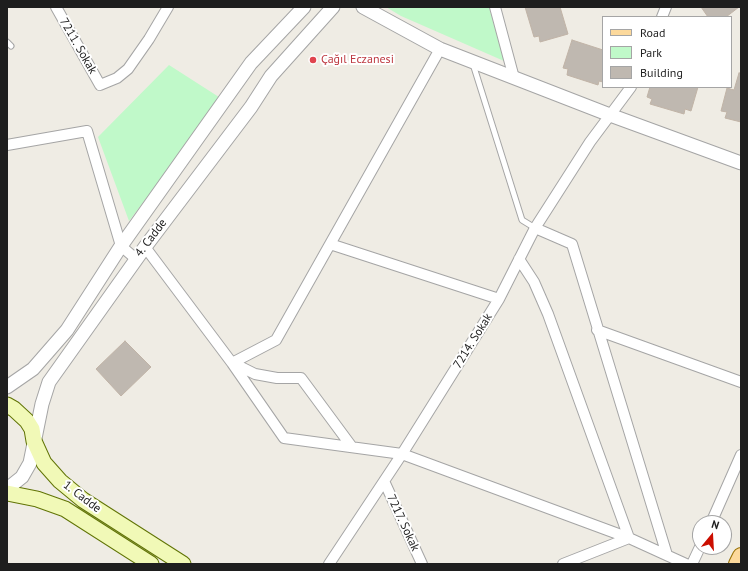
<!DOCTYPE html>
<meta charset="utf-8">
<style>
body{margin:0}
#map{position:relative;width:748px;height:571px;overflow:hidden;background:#efece4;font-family:"PT Sans",sans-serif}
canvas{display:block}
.frame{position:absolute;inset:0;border:8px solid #1e1e1e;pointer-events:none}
.legend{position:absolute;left:602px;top:16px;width:130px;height:72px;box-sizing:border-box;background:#fff;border:1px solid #a5a5a5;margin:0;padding:5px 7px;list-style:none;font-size:12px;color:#1e1e1e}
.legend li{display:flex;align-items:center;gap:8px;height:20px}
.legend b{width:20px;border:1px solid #a5a5a5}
.north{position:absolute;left:692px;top:515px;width:40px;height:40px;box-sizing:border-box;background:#fff;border:1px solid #a5a5a5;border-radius:50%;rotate:18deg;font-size:11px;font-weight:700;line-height:16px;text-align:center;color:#1e1e1e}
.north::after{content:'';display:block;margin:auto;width:14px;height:18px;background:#cb0e00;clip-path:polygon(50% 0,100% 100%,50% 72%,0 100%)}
</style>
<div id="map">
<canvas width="748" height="571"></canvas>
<div class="frame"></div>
<ul class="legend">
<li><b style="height:5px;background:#fcd99c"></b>Road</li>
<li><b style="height:11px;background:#c0f9c9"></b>Park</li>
<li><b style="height:11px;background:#bfb8b0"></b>Building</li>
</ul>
<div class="north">N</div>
</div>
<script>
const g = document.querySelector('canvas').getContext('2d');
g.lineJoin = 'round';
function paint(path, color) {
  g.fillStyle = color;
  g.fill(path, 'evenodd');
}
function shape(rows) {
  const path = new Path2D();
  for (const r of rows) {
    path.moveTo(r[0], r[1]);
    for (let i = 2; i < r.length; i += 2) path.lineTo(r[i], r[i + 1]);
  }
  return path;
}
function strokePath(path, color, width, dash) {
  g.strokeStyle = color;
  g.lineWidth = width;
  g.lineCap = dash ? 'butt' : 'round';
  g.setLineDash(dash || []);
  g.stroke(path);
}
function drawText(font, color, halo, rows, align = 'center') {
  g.font = font + ' "PT Sans",sans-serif';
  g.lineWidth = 4;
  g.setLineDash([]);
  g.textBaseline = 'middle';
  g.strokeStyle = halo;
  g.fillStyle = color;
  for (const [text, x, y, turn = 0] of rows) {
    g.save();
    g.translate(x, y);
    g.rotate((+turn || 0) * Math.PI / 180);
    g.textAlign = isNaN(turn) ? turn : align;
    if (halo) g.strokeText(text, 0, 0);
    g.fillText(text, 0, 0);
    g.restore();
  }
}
paint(shape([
 [386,7,489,7,504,61,401,16],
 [169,65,222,99,129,221,98,137]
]), '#c0f9c9');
const building = shape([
 [525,7,560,7,568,34,540,42,539,36,534,37,525,7],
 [701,7,739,7,726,17,708,17,701,7],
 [572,40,603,50,603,82,599,81,598,85,567,75,568,69,563,68,572,40],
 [739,73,741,73,741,122,725,118,727,112,721,111,727,88,734,90,739,73],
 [650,87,698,87,691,111,685,109,684,114,650,104,652,99,647,97,650,87],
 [125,341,151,367,121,396,96,369,125,341]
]);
paint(building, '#bfb8b0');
strokePath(building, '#c0b3a6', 1);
const service = shape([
 [7,42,11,46],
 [473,64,522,220,535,228]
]);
const minor = shape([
 [56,7,100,85,117,78,128,69,149,39,168,7],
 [495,7,514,78],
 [662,17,666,7],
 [7,145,87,131,121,246,136,259],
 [535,228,572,244,667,555],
 [330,244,499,299],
 [145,247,232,363,284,438,402,454,629,538,686,564],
 [519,259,534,282,548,314,629,538,563,564],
 [597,330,741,382],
 [232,363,276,340,440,49],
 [233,363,255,374,277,378,301,378,352,447],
 [384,481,422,564],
 [711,523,741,455],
 [329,564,402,454,499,299,535,228,590,142,631,87],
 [692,564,700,547]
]);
const tertiary = shape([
 [363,7,440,49,610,115,741,163],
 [7,387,33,369,67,330,121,246,251,63,304,7],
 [7,489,22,477,30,463,42,404,49,382,145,247,251,107,271,76,333,7]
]);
const secondary = shape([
 [7,405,14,409,27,421,32,429,34,441,44,463,60,481,83,500,183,564],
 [7,493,37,499,65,509,151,564]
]);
const primary = shape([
 [737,564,741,556]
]);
strokePath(service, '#a5a5a5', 7);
strokePath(minor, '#a5a5a5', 12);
strokePath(tertiary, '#a5a5a5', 15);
strokePath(secondary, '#617405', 17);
strokePath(primary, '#976f00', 18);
strokePath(service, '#fff', 5);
strokePath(minor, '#fff', 10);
strokePath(tertiary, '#fff', 13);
strokePath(secondary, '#f1f9b7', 15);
strokePath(primary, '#fcd99c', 16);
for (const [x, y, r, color] of [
 [313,60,4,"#e0444e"]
]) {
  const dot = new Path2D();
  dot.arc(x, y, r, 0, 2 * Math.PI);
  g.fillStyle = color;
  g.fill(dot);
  strokePath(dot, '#fff', 1.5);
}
drawText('12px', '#1e1e1e', '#fff', [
 ["7211. Sokak",78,46,60],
 ["4. Cadde",151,238,-53],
 ["7214. Sokak",473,341,-58],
 ["1. Cadde",82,497,37],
 ["7217. Sokak",403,523,65]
]);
drawText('12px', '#be3a42', '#fff', [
 ["Çağıl Eczanesi",321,60]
], 'left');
</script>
